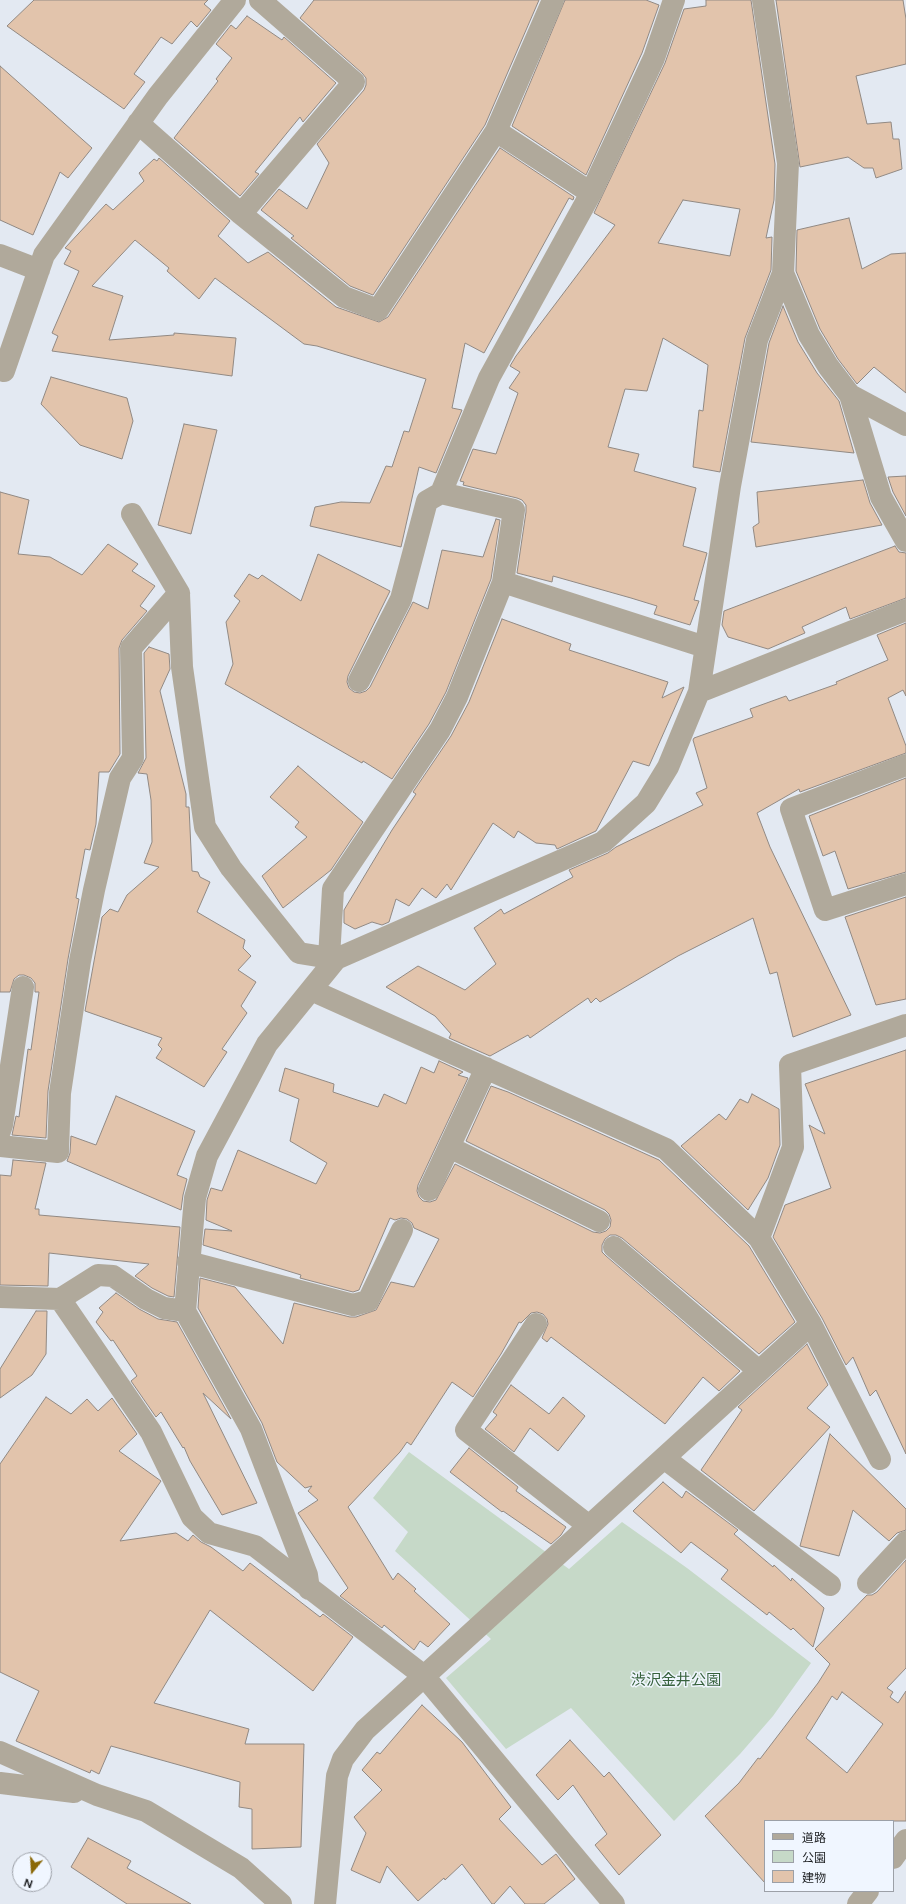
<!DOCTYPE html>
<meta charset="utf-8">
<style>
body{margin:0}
#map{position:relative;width:906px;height:1904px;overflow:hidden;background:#e3e9f2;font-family:Figtree,"Noto Sans JP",sans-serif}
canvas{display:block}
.legend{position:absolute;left:764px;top:1820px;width:130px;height:72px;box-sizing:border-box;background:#f0f6ff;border:1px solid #9ca0a7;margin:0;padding:5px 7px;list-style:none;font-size:12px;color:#1e2023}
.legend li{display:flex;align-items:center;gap:8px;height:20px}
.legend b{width:20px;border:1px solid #9ca0a7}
.north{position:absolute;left:12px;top:1852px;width:40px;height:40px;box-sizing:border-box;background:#f0f6ff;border:1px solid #9ca0a7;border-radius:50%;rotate:198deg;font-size:11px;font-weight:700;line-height:16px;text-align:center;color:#1e2023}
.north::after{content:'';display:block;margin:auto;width:14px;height:18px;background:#8a6807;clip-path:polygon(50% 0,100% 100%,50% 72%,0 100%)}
</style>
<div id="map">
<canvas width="906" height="1904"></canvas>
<ul class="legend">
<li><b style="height:5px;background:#b0a99b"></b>道路</li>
<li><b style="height:11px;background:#c6d9c8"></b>公園</li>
<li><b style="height:11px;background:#e2c4ac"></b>建物</li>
</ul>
<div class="north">N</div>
</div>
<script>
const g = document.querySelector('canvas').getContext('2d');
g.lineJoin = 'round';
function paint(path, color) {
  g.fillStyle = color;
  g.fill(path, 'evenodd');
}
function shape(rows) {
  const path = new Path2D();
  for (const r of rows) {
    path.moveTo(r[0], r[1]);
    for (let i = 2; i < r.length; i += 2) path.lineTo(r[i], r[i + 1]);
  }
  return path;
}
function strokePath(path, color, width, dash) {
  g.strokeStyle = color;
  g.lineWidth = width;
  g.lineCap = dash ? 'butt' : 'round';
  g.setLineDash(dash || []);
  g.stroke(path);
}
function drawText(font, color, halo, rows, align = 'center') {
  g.font = font + ' Figtree,"Noto Sans JP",sans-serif';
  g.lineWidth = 3;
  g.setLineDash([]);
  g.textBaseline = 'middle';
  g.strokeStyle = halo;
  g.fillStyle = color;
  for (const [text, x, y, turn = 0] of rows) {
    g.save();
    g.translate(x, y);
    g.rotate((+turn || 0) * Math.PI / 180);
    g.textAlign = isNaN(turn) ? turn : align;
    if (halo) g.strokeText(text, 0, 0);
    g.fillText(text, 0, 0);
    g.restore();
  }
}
paint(shape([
 [409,1452,569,1569,622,1522,687,1568,811,1663,773,1716,740,1754,674,1821,571,1708,506,1749,446,1678,491,1639,395,1551,408,1532,373,1498]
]), '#c6d9c8');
const building = shape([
 [34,0,208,0,204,4,211,10,197,27,191,21,172,44,161,37,134,74,145,82,124,109,7,26,34,0],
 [314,0,539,0,485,125,373,295,350,286,291,238,294,236,261,210,279,189,307,209,329,163,317,144,364,90,366,85,366,78,362,73,300,18,314,0],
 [565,0,646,0,659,5,642,53,586,175,512,126,565,0],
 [706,0,751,0,775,164,774,200,766,238,772,237,771,270,745,338,720,472,693,467,699,410,703,411,708,365,663,338,647,391,625,389,608,447,639,454,634,471,696,488,683,546,707,553,694,600,699,601,690,625,654,614,657,606,631,598,553,576,552,582,517,573,526,512,526,505,522,500,517,498,463,485,464,482,460,481,473,449,496,454,518,393,509,388,520,372,510,366,516,356,615,225,594,213,665,63,684,9,706,6,706,0],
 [683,200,740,209,730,256,658,243,683,200],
 [776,0,903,0,906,19,906,64,856,76,867,124,891,122,893,139,899,139,902,169,876,178,873,168,864,168,848,157,800,167,776,0],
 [247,16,282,40,284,37,336,83,303,122,300,117,255,172,259,174,240,196,174,138,218,81,216,79,232,58,216,44,231,25,236,29,247,16],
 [0,66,92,148,68,178,60,172,33,235,0,220,0,66],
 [500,148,574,197,573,200,569,198,484,353,465,343,452,408,462,410,436,473,419,467,401,547,310,526,315,507,341,502,370,503,386,466,392,467,404,431,409,432,426,379,317,346,304,344,215,278,199,299,167,271,169,268,135,240,92,286,123,296,109,340,174,335,174,333,236,338,232,376,52,351,58,336,52,333,79,271,64,264,71,251,65,248,106,204,113,210,144,181,139,173,154,159,157,161,159,158,230,221,218,236,248,263,268,252,336,307,379,322,388,317,500,148],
 [849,218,862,269,891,254,906,253,906,393,874,367,857,384,838,359,820,329,796,271,797,230,849,218],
 [783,306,798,342,817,373,839,401,854,453,751,442,769,343,783,306],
 [51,377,127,398,133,421,122,459,80,445,41,404,51,377],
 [184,424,217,430,191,534,158,525,184,424],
 [906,476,906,516,893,492,888,477,906,476],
 [863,480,870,503,882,525,756,547,753,527,759,523,757,492,863,480],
 [0,492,29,500,18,554,50,557,82,575,108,544,138,564,132,571,155,586,140,606,147,611,122,640,119,648,120,754,109,772,99,772,96,824,90,850,85,849,76,898,79,899,68,959,48,1091,46,1138,12,1135,16,1116,19,1117,28,1049,31,1050,39,992,35,992,35,983,31,978,24,975,19,975,14,979,10,992,0,992,0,492],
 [496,519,500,520,491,579,446,692,429,724,392,779,363,761,362,763,225,684,233,664,226,622,240,601,234,596,249,574,258,579,262,575,301,601,318,554,390,591,348,676,347,682,349,688,354,692,360,693,366,691,370,687,413,602,428,609,442,550,483,557,496,519],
 [895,546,899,552,906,553,906,598,850,619,846,607,802,627,805,633,768,649,728,637,722,625,724,611,895,546],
 [502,619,571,644,569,650,668,682,662,698,684,687,649,766,633,761,596,831,557,849,555,845,536,843,518,831,514,838,493,823,451,890,447,884,436,898,422,888,409,906,396,899,389,922,382,925,372,922,355,929,344,923,344,910,392,830,416,794,413,792,451,736,469,702,502,619],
 [906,623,906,696,903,690,888,698,906,746,906,753,800,792,799,789,757,813,770,847,851,1015,793,1037,777,972,770,974,753,918,678,956,600,1002,596,998,591,1003,588,998,530,1038,528,1035,490,1056,449,1038,451,1034,435,1016,386,987,418,966,465,990,496,964,474,928,501,909,504,914,573,877,569,870,608,853,616,847,703,805,696,793,707,788,693,740,694,738,753,717,750,709,786,696,789,701,837,684,836,682,888,660,877,635,906,623],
 [149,647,169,654,170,669,160,691,186,794,186,807,189,807,192,871,198,872,200,877,210,882,197,912,245,940,243,948,251,956,238,970,256,982,241,1006,247,1013,222,1049,227,1052,204,1087,156,1058,162,1049,158,1045,162,1038,85,1011,102,917,110,909,118,912,127,895,159,867,144,863,152,842,151,800,147,774,138,773,146,758,144,653,149,647],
 [298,766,363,822,331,870,283,908,262,876,307,837,295,827,299,822,270,797,298,766],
 [906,778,906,872,848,889,835,851,823,856,809,816,906,778],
 [906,897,906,999,876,1005,845,917,906,897],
 [906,1050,906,1454,876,1390,870,1396,853,1357,846,1365,822,1318,773,1237,785,1205,831,1188,809,1125,825,1134,805,1084,906,1050],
 [439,1061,463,1072,458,1075,468,1078,418,1185,417,1191,419,1197,423,1201,430,1202,436,1200,455,1164,593,1232,600,1233,606,1231,610,1227,611,1220,609,1214,605,1210,466,1141,491,1086,508,1092,659,1160,749,1246,795,1322,759,1354,622,1238,616,1235,610,1235,605,1239,602,1245,602,1252,606,1256,740,1371,719,1391,703,1377,665,1424,551,1337,547,1342,542,1338,548,1324,547,1319,543,1314,537,1312,531,1313,521,1323,519,1322,501,1354,473,1397,452,1382,411,1445,407,1442,400,1452,348,1507,393,1580,398,1573,416,1589,414,1591,450,1624,428,1647,420,1641,414,1650,384,1625,382,1628,340,1596,348,1588,298,1513,318,1500,308,1491,312,1486,305,1488,277,1462,262,1423,198,1308,200,1278,235,1287,283,1344,294,1303,350,1317,356,1317,376,1310,391,1282,414,1287,439,1239,414,1228,412,1223,407,1219,401,1218,395,1220,390,1218,359,1290,353,1292,300,1278,301,1275,203,1245,205,1229,232,1231,206,1220,207,1200,211,1188,222,1191,238,1150,316,1184,327,1163,290,1141,299,1099,279,1091,285,1068,334,1084,333,1092,378,1107,384,1094,406,1104,421,1067,434,1073,439,1061],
 [752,1094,779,1109,780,1145,768,1178,748,1210,681,1146,719,1114,726,1120,740,1099,748,1103,752,1094],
 [116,1096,195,1131,177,1175,187,1179,183,1195,181,1210,67,1161,70,1153,71,1136,96,1145,116,1096],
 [13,1160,46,1163,35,1209,39,1209,39,1215,180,1227,174,1297,168,1296,152,1288,135,1276,149,1264,49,1253,48,1286,0,1285,0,1175,11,1176,13,1160],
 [116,1293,139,1309,158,1319,177,1322,231,1419,203,1393,257,1503,222,1515,190,1461,184,1447,183,1448,161,1412,156,1417,131,1381,137,1376,113,1340,111,1341,96,1322,103,1312,99,1308,116,1293],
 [36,1311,47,1311,46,1354,32,1375,0,1398,0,1369,36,1311],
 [807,1344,828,1385,807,1408,830,1427,754,1511,701,1470,742,1410,738,1407,807,1344],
 [511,1385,549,1414,563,1397,585,1416,558,1451,530,1428,514,1452,485,1429,497,1415,493,1412,511,1385],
 [46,1397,71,1414,87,1399,98,1411,112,1398,137,1434,119,1451,161,1481,120,1541,176,1533,188,1541,193,1535,201,1542,211,1547,243,1571,250,1563,320,1617,323,1614,353,1637,313,1691,210,1610,154,1703,249,1729,245,1744,304,1744,301,1847,252,1849,252,1809,239,1807,240,1782,111,1746,99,1774,91,1770,90,1773,16,1741,39,1691,0,1672,0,1464,46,1397],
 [830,1434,906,1509,906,1530,897,1533,889,1541,853,1510,839,1556,800,1546,830,1434],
 [469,1448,518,1487,516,1491,566,1527,561,1535,551,1544,503,1511,502,1512,450,1472,469,1448],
 [663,1482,682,1498,686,1491,738,1530,734,1534,773,1567,774,1565,791,1581,792,1578,824,1608,813,1647,793,1628,791,1630,769,1612,767,1615,721,1579,728,1570,691,1542,681,1553,633,1511,663,1482],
 [906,1560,906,1668,887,1688,893,1692,890,1697,898,1703,906,1691,906,1821,765,1821,765,1883,705,1816,739,1783,758,1758,760,1759,818,1683,830,1664,815,1649,867,1595,872,1595,877,1592,906,1560],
 [842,1692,883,1724,847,1773,806,1738,832,1696,837,1700,842,1692],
 [422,1705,462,1742,511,1807,499,1819,542,1865,556,1854,575,1879,544,1904,525,1904,510,1886,494,1904,492,1904,462,1864,445,1880,444,1878,418,1901,387,1866,380,1883,351,1870,366,1833,354,1817,382,1790,362,1770,377,1752,380,1754,422,1705],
 [570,1740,604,1777,609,1772,661,1835,619,1875,595,1845,607,1834,573,1785,558,1800,536,1775,570,1740],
 [88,1838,131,1861,127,1868,191,1904,127,1904,71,1867,88,1838]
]);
paint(building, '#e2c4ac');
strokePath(building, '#918983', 1);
strokePath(shape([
 [138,123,241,214,344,297,378,310,496,131,591,193],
 [496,131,553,0],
 [241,214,354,82,260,0],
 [0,255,39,270],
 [783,273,809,335,828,366,850,395,881,497,906,541],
 [4,371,44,255,158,96,235,0],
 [850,395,906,425],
 [503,582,705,647],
 [179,593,182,667,205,827,231,868,299,953,336,959],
 [359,681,401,599,427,501,441,493,489,378,591,193,654,58,674,0],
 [699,692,730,486,757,340,783,273,788,163,763,0],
 [906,765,791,809,825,910,906,884],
 [329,958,333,889,440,730,457,697,503,582,514,510,441,493],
 [311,990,666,1149,759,1238,811,1324,880,1459],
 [0,1131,2,1125,23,987],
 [0,1146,58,1152,60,1093,80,961,94,890,120,778,133,758,131,648,179,593,132,514],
 [449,1147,599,1221],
 [429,1190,486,1068],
 [759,1238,793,1147,790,1065,906,1025],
 [614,1247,759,1371],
 [188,1262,353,1305,368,1301,402,1230],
 [0,1297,60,1299,151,1432,192,1517,209,1533,255,1546,424,1676,614,1904],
 [60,1299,98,1275,113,1276,146,1299,164,1308,185,1311],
 [536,1324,466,1430,589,1526],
 [664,1458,830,1585],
 [868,1583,906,1542],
 [309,1589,307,1575,251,1429,185,1311,195,1198,207,1156,267,1044,336,959,603,842,646,803,668,767,699,692,906,610],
 [0,1752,97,1795,146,1811,241,1868,281,1904],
 [0,1783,74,1792],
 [893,1858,906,1840],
 [325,1904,337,1776,343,1759,365,1730,811,1324],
 [858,1904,868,1891]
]), '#b0a99b', 22);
drawText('15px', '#37623d', '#f0f6ff', [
 ["渋沢金井公園",676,1681]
]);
</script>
